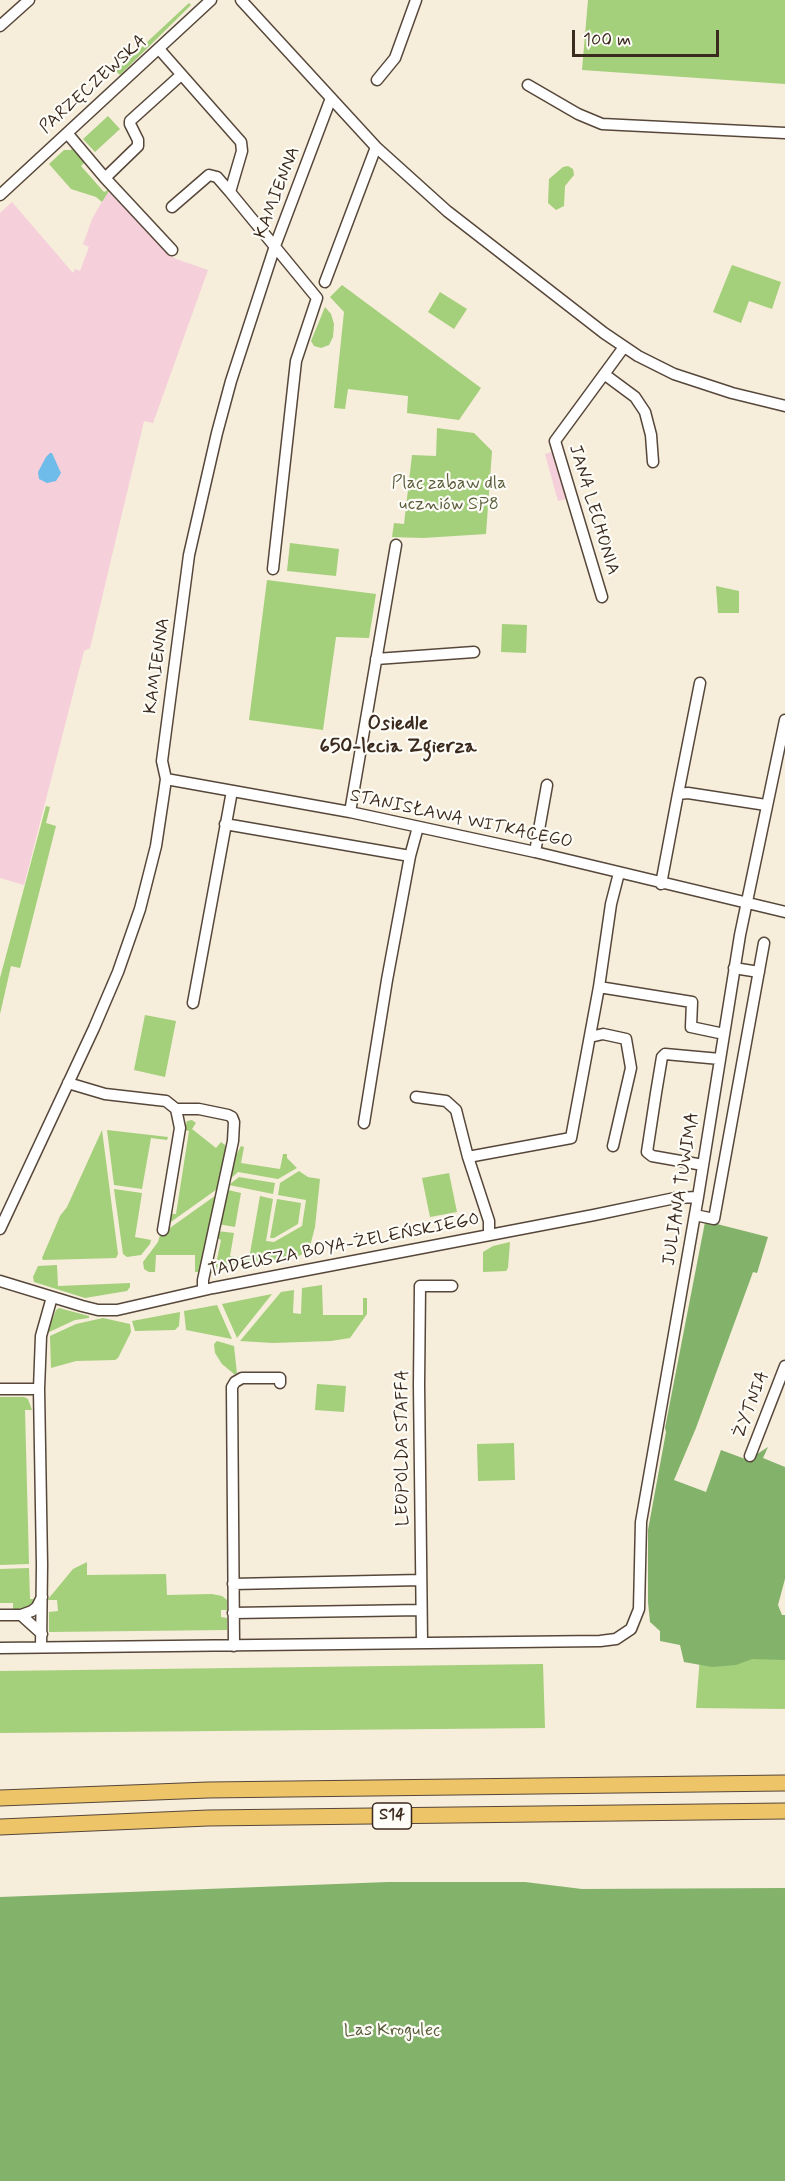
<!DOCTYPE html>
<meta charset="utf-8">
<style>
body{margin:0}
#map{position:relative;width:785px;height:2181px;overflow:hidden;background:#f6edda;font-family:Mynerve,sans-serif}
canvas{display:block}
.scale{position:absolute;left:572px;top:30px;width:147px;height:27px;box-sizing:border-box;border:3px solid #3b2a1e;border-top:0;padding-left:8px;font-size:18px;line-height:21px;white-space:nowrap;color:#3b2a1e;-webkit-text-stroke:4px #fdfcf7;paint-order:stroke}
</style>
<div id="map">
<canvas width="785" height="2181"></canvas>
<div class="scale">100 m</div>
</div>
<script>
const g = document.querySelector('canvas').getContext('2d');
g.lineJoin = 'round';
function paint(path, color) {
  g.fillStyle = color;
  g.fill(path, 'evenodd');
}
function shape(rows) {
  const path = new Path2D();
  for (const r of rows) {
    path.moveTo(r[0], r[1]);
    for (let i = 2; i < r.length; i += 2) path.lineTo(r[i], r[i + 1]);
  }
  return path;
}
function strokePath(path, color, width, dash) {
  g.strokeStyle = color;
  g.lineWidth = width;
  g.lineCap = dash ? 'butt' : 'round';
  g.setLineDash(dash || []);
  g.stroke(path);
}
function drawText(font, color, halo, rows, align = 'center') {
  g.font = font + ' Mynerve,sans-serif';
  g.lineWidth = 4.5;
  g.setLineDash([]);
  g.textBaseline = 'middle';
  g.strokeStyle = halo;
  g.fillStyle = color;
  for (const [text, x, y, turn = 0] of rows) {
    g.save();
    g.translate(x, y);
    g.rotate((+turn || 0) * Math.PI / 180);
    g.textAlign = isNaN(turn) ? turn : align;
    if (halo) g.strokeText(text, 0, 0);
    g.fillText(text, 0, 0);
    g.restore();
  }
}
paint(shape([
 [108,191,168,254,176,259,208,270,153,423,144,421,90,648,84,651,24,885,0,878,0,213,12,202,73,273,75,269,80,271,89,247,83,244,85,239,92,219],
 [552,452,566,499,558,501,545,454]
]), '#f5cfda');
paint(shape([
 [588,0,785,0,785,84,582,70],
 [189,3,191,5,120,75,116,71],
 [108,116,120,129,95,152,83,139],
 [73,147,85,162,81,166,104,192,110,189,102,202,96,197,71,189,49,164,64,150,71,150],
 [568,166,573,169,574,175,565,186,564,206,556,210,548,203,549,179,563,167],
 [732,265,781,282,772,309,749,301,741,323,713,312],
 [342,285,481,388,459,420,407,413,408,396,348,389,345,409,334,408,344,312,330,297],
 [440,292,467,309,454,329,428,312],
 [325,307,331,314,334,324,333,337,329,345,321,348,314,346,311,341],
 [437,428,474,433,492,451,486,534,423,538,392,537,394,523,404,524,412,455,436,456],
 [290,543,339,549,336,576,287,571],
 [267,580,376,594,369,638,336,637,323,730,249,720],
 [716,586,739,591,739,613,718,613],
 [502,624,527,625,526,653,501,652],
 [46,806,50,807,46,823,56,826,20,968,11,966,0,1014,0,978],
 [145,1015,176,1021,165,1077,134,1070],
 [192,1120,196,1123,192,1129,216,1148,221,1142,225,1145,228,1154,220,1187,168,1224,170,1214,176,1214,189,1131,184,1130,187,1121],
 [102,1130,118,1254,116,1258,43,1260,42,1258,60,1216,67,1207],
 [107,1130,168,1137,167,1140,151,1138,142,1189,114,1185],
 [241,1146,244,1147,241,1163,280,1169,283,1154,287,1154,287,1158,297,1168,278,1179,238,1172,229,1180,233,1161],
 [299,1171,308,1177,320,1179,315,1227,309,1250,299,1256,207,1274,207,1269,215,1269,221,1240,215,1236,217,1231,234,1233,230,1256,249,1259,260,1196,273,1199,266,1241,274,1242,302,1226,306,1200,278,1195,280,1183],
 [449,1173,457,1212,430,1217,422,1178],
 [239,1177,275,1183,273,1194,229,1185],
 [114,1189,142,1193,135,1237,151,1240,150,1244,141,1255,127,1257,123,1254],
 [228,1190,241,1193,235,1227,218,1224,225,1192],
 [219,1193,200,1272,195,1272,195,1255,156,1255,155,1272,149,1272,144,1269,143,1262,158,1242,160,1235],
 [277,1199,301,1203,298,1224,274,1238,270,1238],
 [510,1242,508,1268,506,1271,483,1272,483,1252,493,1246],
 [57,1265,58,1286,130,1283,130,1287,127,1291,85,1298,34,1282,33,1277,38,1266],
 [322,1285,323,1315,363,1315,363,1298,367,1298,367,1314,350,1338,331,1341,273,1343,240,1341,281,1292,294,1290,293,1313,301,1314,302,1288],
 [272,1294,237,1338,222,1304],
 [217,1305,232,1339,186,1330,184,1311],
 [59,1308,89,1316,89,1318,75,1320,47,1333,46,1329,49,1328,56,1310],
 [180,1312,179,1326,175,1330,135,1331,132,1321],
 [103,1318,130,1324,131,1332,118,1358,115,1360,76,1361,51,1368,50,1336,76,1324],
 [217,1341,234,1346,237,1374,234,1374,222,1364,215,1353,214,1344],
 [317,1384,346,1386,344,1412,315,1410],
 [0,1397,24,1397,28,1399,32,1410,25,1410,29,1564,0,1565],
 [514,1443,515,1480,478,1481,477,1444],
 [87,1562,87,1575,166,1574,167,1595,212,1594,222,1596,227,1600,227,1610,221,1610,221,1617,227,1618,227,1630,49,1632,49,1612,58,1611,57,1600,48,1600,49,1598,73,1569],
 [29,1568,30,1599,37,1599,31,1608,13,1610,13,1603,0,1603,0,1569],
 [772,1619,785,1620,785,1709,696,1708,701,1643],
 [543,1664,545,1728,0,1733,0,1671]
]), '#a4cf7b');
paint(shape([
 [706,1217,714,1219,717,1224,768,1237,757,1273,753,1272,696,1428,674,1480,706,1492,721,1450,748,1460,768,1447,763,1458,785,1467,785,1579,778,1605,782,1615,785,1615,785,1660,752,1659,736,1665,712,1667,684,1662,680,1645,660,1641,660,1631,650,1622,648,1602,648,1530,666,1432,665,1428],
 [388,1882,525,1882,582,1889,785,1888,785,2181,0,2181,0,1897]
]), '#83b26b');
paint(shape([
 [50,453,52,453,61,473,56,481,47,483,39,479,38,472,46,457]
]), '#6fbbe9');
const minor = shape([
 [241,0,376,147,447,211,604,333,638,356,674,374,732,393,785,406],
 [0,26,29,0],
 [159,49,241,142,242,151,230,192,317,298,296,361,273,569],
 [377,80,395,58,416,0],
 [528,85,578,114,602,124,785,133],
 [67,133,105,178,172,250],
 [105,178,138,146,138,140,130,124,130,121,181,75],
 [0,195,211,0],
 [172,207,209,175,217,177,230,192],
 [325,282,376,147],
 [604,374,635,397,645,412,651,435,653,462],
 [602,597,555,441,624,347],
 [376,659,474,652],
 [166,779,350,812,535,852,785,912],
 [678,794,700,683],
 [350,812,396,545],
 [225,824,410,856],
 [535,852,547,785],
 [661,884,678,794,688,793,766,805],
 [734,968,759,972],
 [599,987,692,1002,691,1027,724,1034],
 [193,1003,232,791],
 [590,1037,603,1034,626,1039,631,1068,613,1146],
 [68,1083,105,1094,166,1101,176,1109,199,1109,228,1115,232,1117,234,1122,233,1141,203,1280,203,1290],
 [416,1097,446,1101,456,1110,468,1157],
 [364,1123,387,980,410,856,418,827],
 [703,1165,652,1156,647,1152,656,1093,662,1057,665,1054,720,1059],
 [695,1215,714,1219,764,943],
 [0,1229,94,1028,118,972,140,909,156,846,164,793,166,779,162,761,189,555,217,433,231,381,275,246,331,98],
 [163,1230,180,1128,176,1109],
 [489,1234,489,1221,468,1157,571,1138,599,987,611,904,619,873],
 [0,1281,82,1306,98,1310,117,1310,213,1288,594,1215,675,1198,698,1197],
 [0,1389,39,1389,42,1565,41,1647],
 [39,1389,41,1336,52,1297],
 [750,1456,785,1366],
 [233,1584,421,1580],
 [233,1613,421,1610],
 [0,1615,21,1615,32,1611,37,1607,42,1597],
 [21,1615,42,1634],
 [422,1642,419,1385,420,1286,452,1286],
 [234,1646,232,1387,235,1382,242,1378,280,1378,280,1383],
 [0,1648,600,1641,616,1639,631,1629,639,1609,641,1522,698,1197,740,935,785,720]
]);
const highway = shape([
 [0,1798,208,1790,785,1783],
 [0,1827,208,1818,785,1811]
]);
strokePath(minor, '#57473a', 13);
strokePath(highway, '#57473a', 17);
strokePath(minor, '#fff', 10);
strokePath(highway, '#eec469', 15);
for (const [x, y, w] of [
 [392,1816,39]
]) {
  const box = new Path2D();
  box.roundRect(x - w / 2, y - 13, w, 26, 4.5);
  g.fillStyle = '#fdfcf7';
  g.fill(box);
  strokePath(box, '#3b2a1e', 1.5);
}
drawText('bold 16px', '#3b2a1e', null, [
 ["S14",392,1816]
]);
drawText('18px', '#3b2a1e', '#fdfcf7', [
 ["PARZĘCZEWSKA",94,85,-42],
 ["KAMIENNA",278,193,-69],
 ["JANA LECHONIA",593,510,73],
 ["KAMIENNA",158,666,-82],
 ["STANISŁAWA WITKACEGO",461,820,12],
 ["JULIANA TUWIMA",682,1189,-81],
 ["TADEUSZA BOYA-ŻELEŃSKIEGO",344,1246,-11],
 ["ŻYTNIA",752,1405,-69],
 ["LEOPOLDA STAFFA",403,1448,-90]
]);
drawText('18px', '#5a5c3a', '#fdfcf7', [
 ["Plac zabaw dla",449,484],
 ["uczniów SP8",449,505],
 ["Las Krogulec",392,2031]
]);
drawText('bold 20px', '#3b2a1e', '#fdfcf7', [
 ["Osiedle",398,725],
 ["650-lecia Zgierza",398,748]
]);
</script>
